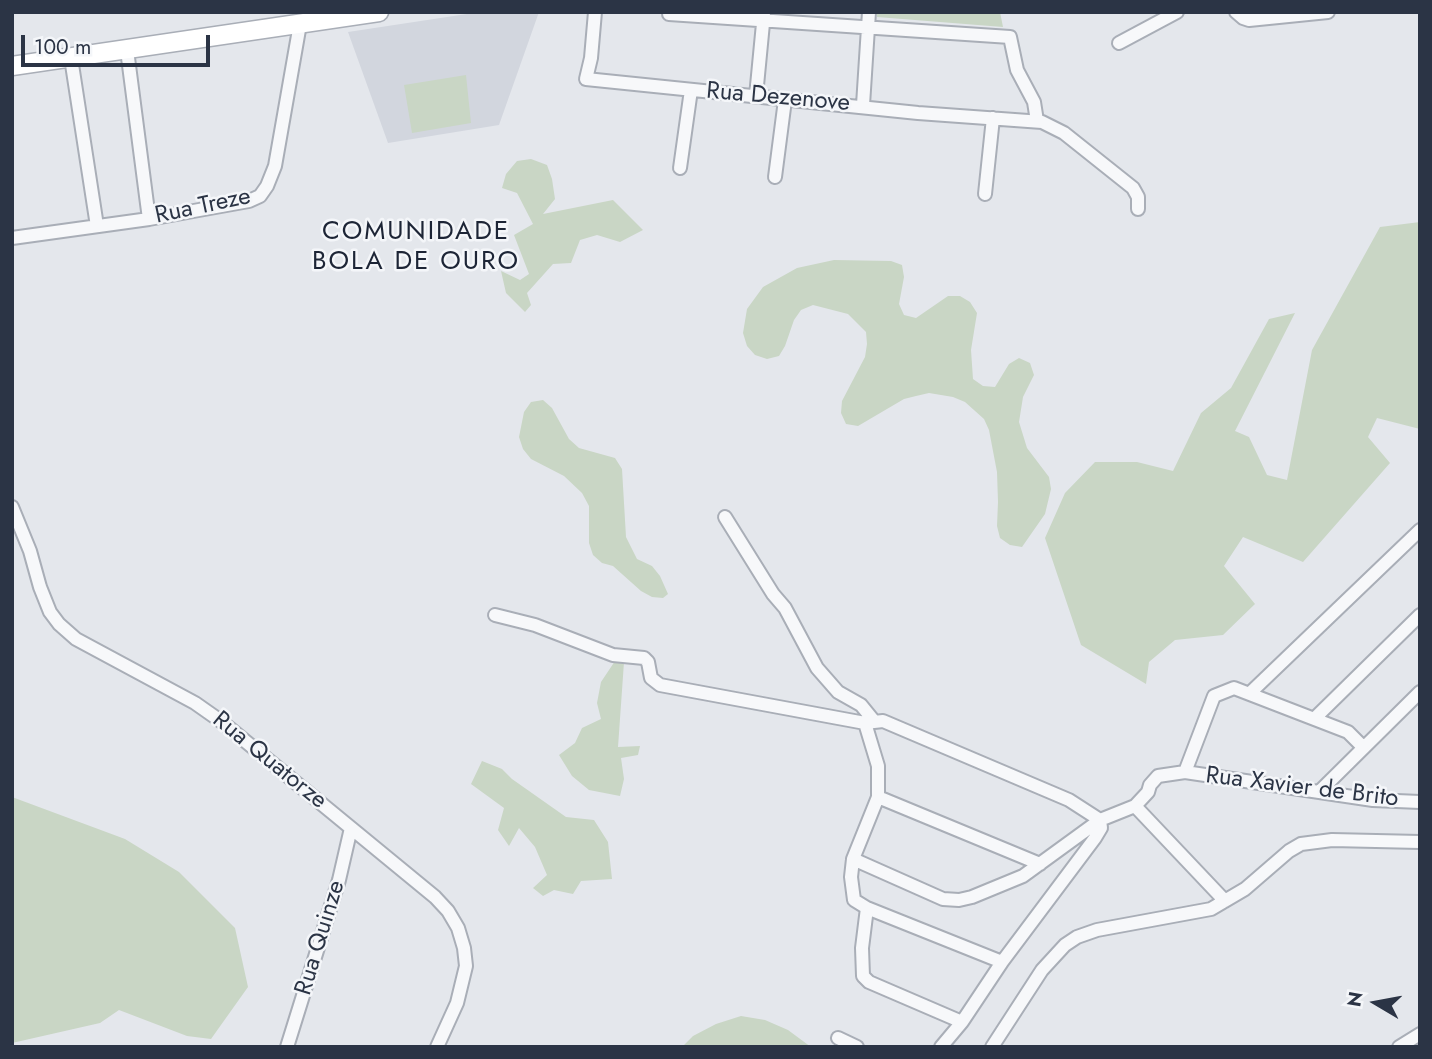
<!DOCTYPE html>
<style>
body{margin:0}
#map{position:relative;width:1432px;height:1059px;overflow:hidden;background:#e4e7ec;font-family:Jost,sans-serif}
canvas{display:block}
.frame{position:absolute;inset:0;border:14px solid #2b3445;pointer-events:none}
.north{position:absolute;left:1341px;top:968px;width:70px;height:70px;-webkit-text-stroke:5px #f4f6f9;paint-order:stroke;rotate:280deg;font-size:19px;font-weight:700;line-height:28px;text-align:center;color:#2b3445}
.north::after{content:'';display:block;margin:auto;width:24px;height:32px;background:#2b3445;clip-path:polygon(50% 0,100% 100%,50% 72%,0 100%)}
.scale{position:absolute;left:21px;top:35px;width:189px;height:32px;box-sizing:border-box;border:4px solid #2b3445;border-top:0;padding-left:9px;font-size:21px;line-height:24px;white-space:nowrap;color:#2b3445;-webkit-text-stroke:5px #f4f6f9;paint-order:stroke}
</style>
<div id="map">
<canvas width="1432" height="1059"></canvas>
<div class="frame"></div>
<div class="north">N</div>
<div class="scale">100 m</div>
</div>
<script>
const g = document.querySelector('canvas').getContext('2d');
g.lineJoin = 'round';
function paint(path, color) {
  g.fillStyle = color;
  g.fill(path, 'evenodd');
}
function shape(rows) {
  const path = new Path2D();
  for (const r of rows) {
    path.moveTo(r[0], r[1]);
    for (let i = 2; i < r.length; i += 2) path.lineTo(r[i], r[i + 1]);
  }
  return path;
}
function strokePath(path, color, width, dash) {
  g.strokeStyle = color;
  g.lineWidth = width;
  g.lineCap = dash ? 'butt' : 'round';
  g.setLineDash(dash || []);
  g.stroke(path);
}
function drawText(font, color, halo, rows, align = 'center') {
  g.font = font + ' Jost,sans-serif';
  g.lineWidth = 5;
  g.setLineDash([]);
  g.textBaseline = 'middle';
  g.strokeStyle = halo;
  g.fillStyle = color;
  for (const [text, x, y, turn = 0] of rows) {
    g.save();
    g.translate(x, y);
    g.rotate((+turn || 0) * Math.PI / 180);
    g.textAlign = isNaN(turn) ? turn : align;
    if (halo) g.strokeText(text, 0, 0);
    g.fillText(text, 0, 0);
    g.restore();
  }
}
paint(shape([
 [480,12,539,12,499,125,388,143,348,32]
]), '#d2d6de');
paint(shape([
 [877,12,1000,12,1003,27,877,17],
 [466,75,471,123,412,133,404,85],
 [531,159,547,165,552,179,555,199,543,214,613,200,643,230,620,242,597,235,580,240,571,263,553,264,527,293,531,305,525,312,506,293,501,271,520,280,529,274,514,235,533,224,517,193,502,188,506,174,517,161],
 [1420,222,1420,429,1377,418,1368,437,1390,463,1303,562,1243,537,1224,566,1255,604,1223,635,1175,640,1149,662,1146,684,1081,645,1045,538,1065,493,1095,462,1137,462,1173,471,1201,413,1231,388,1269,319,1295,313,1235,431,1249,437,1267,475,1287,480,1312,350,1380,227],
 [834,260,891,261,902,265,904,277,899,304,904,315,916,318,948,296,960,296,970,302,977,313,971,350,973,379,983,386,995,387,1009,364,1019,358,1030,363,1034,375,1023,397,1019,422,1027,448,1049,477,1051,489,1045,514,1022,547,1010,545,1000,538,997,526,998,502,997,472,989,430,984,419,965,402,953,397,929,393,916,396,904,399,858,426,846,424,841,413,842,401,865,357,867,344,866,332,848,314,813,305,801,310,794,320,785,346,779,356,767,359,755,355,747,346,743,333,747,309,763,287,797,268],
 [543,400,552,408,569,439,579,448,615,458,622,469,626,537,637,559,652,566,660,576,668,594,663,598,652,597,641,591,613,566,602,563,593,555,589,543,589,506,582,493,564,476,531,459,523,449,519,437,524,412,531,402],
 [615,661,624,662,618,747,640,746,638,755,621,758,624,779,620,796,589,790,572,776,559,755,575,743,582,728,601,719,597,703,601,682],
 [482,761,502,769,512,779,566,817,594,820,608,842,612,879,581,881,573,894,554,890,543,896,533,888,547,875,535,847,519,828,509,846,498,830,504,808,471,784],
 [12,797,125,839,179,872,235,928,248,987,211,1039,187,1036,119,1010,100,1023,12,1043],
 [741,1016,765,1020,788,1030,811,1047,682,1047,693,1036,716,1024]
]), '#c9d6c5');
const street = shape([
 [595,12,591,58,586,79,918,113,1042,122,1064,133,1133,188,1138,197,1138,209],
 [1236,12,1243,18,1249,20,1328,12],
 [669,14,1010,37,1017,70,1034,102,1037,121],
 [1119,43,1177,12],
 [127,50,149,219],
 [71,58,97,226],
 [756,96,764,13],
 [863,105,869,12],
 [680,168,691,90],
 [775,177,785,100],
 [985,194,993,118],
 [12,238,149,219,249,201,260,196,267,186,275,166,300,24],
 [12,507,30,551,40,587,50,612,59,624,76,639,195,703,222,722,435,897,448,911,458,928,464,948,466,966,457,1003,437,1047],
 [725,517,773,594,785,608,817,668,838,692,861,705,874,721],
 [495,615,535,625,613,655,644,658,648,662,651,678,660,685,865,723,883,721,1069,800,1100,820,1101,828,1095,838,1002,962,962,1022,941,1047],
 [1250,693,1420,530],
 [1315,718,1420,615],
 [865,723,878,766,878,797,853,859,851,877,854,900,867,908,1002,962],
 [1185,772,1214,696,1234,688,1348,732,1363,747],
 [1319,792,1420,692],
 [878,797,1040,864],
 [1135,806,1225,901],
 [853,859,943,899,959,900,972,897,1023,876,1100,820,1135,806,1148,792,1150,785,1158,776,1185,772,1373,800,1420,802],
 [867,908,862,948,863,976,869,982,962,1022],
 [838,1038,857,1047],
 [287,1047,339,880,351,828],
 [992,1047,1042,970,1065,945,1077,937,1097,930,1211,909,1245,889,1289,851,1301,844,1332,840,1420,842],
 [1399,1047,1420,1034]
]);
const secondary = shape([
 [12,66,379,12]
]);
strokePath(street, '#a9aeb7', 16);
strokePath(secondary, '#a9aeb7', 21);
strokePath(street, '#f7f8fa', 12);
strokePath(secondary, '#fff', 18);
drawText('24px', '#2b3445', '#f4f6f9', [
 ["Rua Dezenove",778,98,5],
 ["Rua Treze",203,207,-12],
 ["Rua Quatorze",269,761,39],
 ["Rua Xavier de Brito",1302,788,7],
 ["Rua Quinze",321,938,-73]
]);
g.letterSpacing = '2px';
drawText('26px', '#1d2536', '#f4f6f9', [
 ["COMUNIDADE",416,233],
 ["BOLA DE OURO",416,263]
]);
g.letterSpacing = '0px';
</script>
